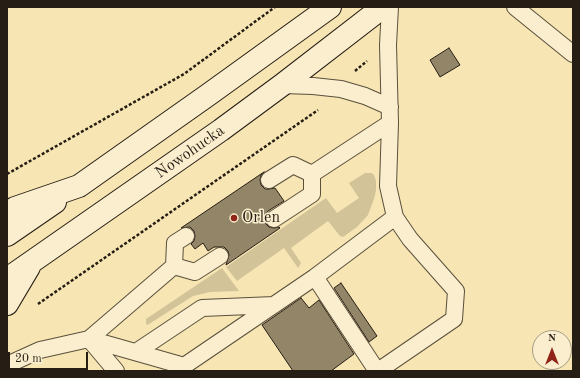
<!DOCTYPE html>
<style>
body{margin:0}
#map{position:relative;width:580px;height:378px;overflow:hidden;background:#f7e5b3;font-family:"Old Standard TT",serif}
canvas{display:block}
.frame{position:absolute;inset:0;border:8px solid #261e15;pointer-events:none}
.north{position:absolute;left:532px;top:330px;width:40px;height:40px;box-sizing:border-box;background:#faeece;border:1px solid #a59b84;border-radius:50%;rotate:0deg;font-size:11px;font-weight:700;line-height:16px;text-align:center;color:#261e15}
.north::after{content:'';display:block;margin:auto;width:14px;height:18px;background:#8f2418;clip-path:polygon(50% 0,100% 100%,50% 72%,0 100%)}
.scale{position:absolute;left:8px;top:352px;width:80px;height:18px;box-sizing:border-box;border:2px solid #261e15;border-top:0;padding-left:5px;font-size:12px;line-height:14px;white-space:nowrap;color:#261e15;-webkit-text-stroke:3px #faeece;paint-order:stroke}
</style>
<div id="map">
<canvas width="580" height="378"></canvas>
<div class="frame"></div>
<div class="north">N</div>
<div class="scale">20 m</div>
</div>
<script>
const g = document.querySelector('canvas').getContext('2d');
g.lineJoin = 'round';
function paint(path, color) {
  g.fillStyle = color;
  g.fill(path, 'evenodd');
}
function shape(rows) {
  const path = new Path2D();
  for (const r of rows) {
    path.moveTo(r[0], r[1]);
    for (let i = 2; i < r.length; i += 2) path.lineTo(r[i], r[i + 1]);
  }
  return path;
}
function strokePath(path, color, width, dash) {
  g.strokeStyle = color;
  g.lineWidth = width;
  g.lineCap = dash ? 'butt' : 'round';
  g.setLineDash(dash || []);
  g.stroke(path);
}
function drawText(font, color, halo, rows, align = 'center') {
  g.font = font + ' "Old Standard TT",serif';
  g.lineWidth = 3;
  g.setLineDash([]);
  g.textBaseline = 'middle';
  g.strokeStyle = halo;
  g.fillStyle = color;
  for (const [text, x, y, turn = 0] of rows) {
    g.save();
    g.translate(x, y);
    g.rotate((+turn || 0) * Math.PI / 180);
    g.textAlign = isNaN(turn) ? turn : align;
    if (halo) g.strokeText(text, 0, 0);
    g.fillText(text, 0, 0);
    g.restore();
  }
}
paint(shape([
 [365,173,372,173,374,175,376,181,376,190,374,199,368,215,357,227,343,237,340,236,328,221,291,248,301,263,298,268,284,248,237,281,226,267,326,198,337,213,359,198,349,183],
 [222,268,239,291,210,292,193,296,149,324,147,325,146,323,146,319]
]), '#d3c398');
const building = shape([
 [449,48,460,65,440,77,430,60,449,48],
 [264,172,261,175,260,180,261,185,265,189,269,189,275,188,284,201,268,211,265,215,265,220,266,224,269,227,274,228,279,227,280,228,226,265,229,255,228,251,224,247,214,247,208,251,203,243,195,249,191,244,194,241,195,236,194,231,190,227,181,228,264,172],
 [341,283,377,336,369,342,334,288,341,283],
 [301,298,309,308,319,300,354,354,331,371,293,371,262,325,301,298]
]);
paint(building, '#938567');
strokePath(building, '#261e15', 1);
const lane = shape([
 [515,7,573,54],
 [282,85,313,86,341,89,365,96,390,107],
 [312,174,390,123],
 [269,180,293,165,312,174],
 [274,219,312,194,312,174],
 [174,266,195,272,220,256],
 [315,277,377,371],
 [89,339,184,366,315,277,395,217],
 [89,339,116,371],
 [136,352,202,308,274,305],
 [7,365,40,350,89,339,174,266,175,243,186,236],
 [378,371,454,319,456,291,410,239,395,217,388,186,390,123,388,45,390,7]
]);
const secondary = shape([
 [7,213,15,208,79,186,208,95,330,7],
 [7,235,55,202],
 [7,279,221,130,282,85,383,7],
 [7,304,29,267]
]);
strokePath(lane, '#5a503c', 18);
strokePath(secondary, '#261e15', 24);
strokePath(shape([
 [355,71,367,61],
 [7,174,184,74,275,7],
 [38,304,318,110]
]), '#261e15', 2.5, [3, 2]);
strokePath(lane, '#faeece', 16);
strokePath(secondary, '#faeece', 22);
for (const [x, y, r, color] of [
 [234,218,4,"#8f2418"]
]) {
  const dot = new Path2D();
  dot.arc(x, y, r, 0, 2 * Math.PI);
  g.fillStyle = color;
  g.fill(dot);
  strokePath(dot, '#faeece', 1.5);
}
drawText('16px', '#261e15', '#faeece', [
 ["Nowohucka",190,152,-35]
]);
drawText('16px', '#261e15', '#faeece', [
 ["Orlen",242,218]
], 'left');
</script>
